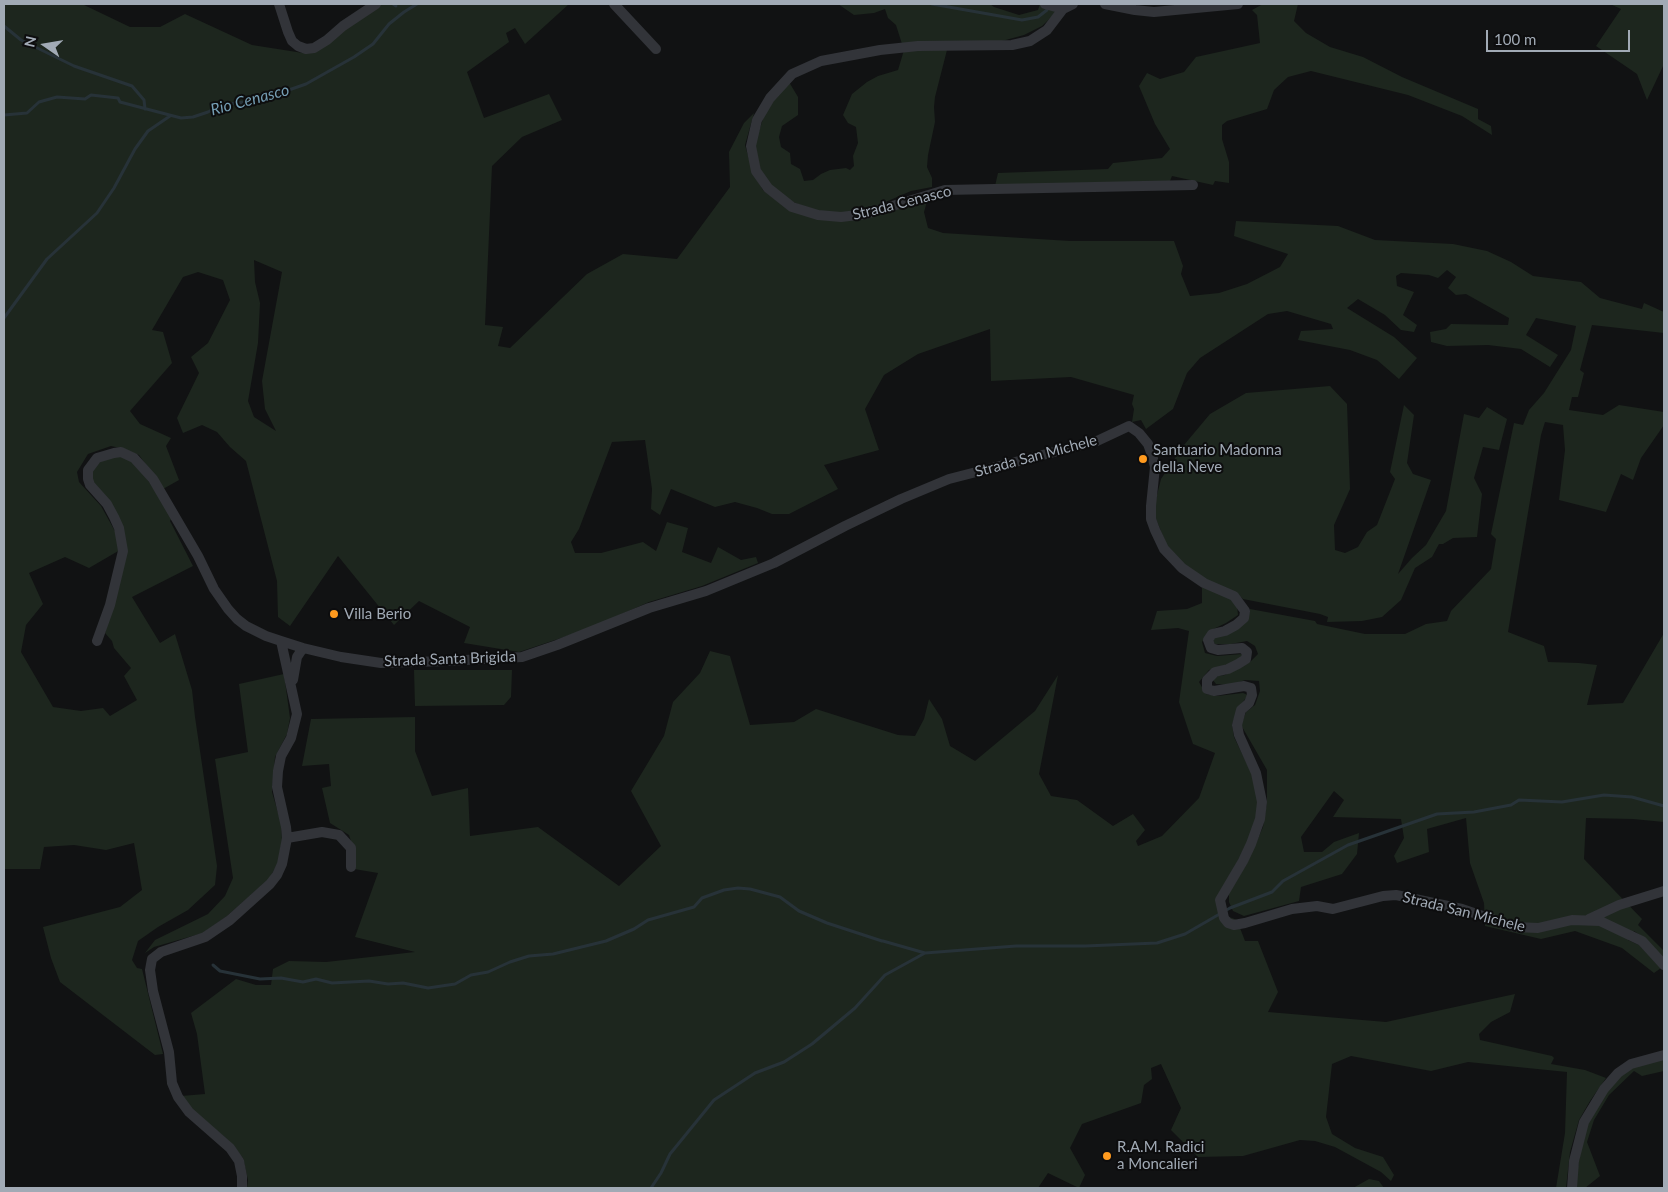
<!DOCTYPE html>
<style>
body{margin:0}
#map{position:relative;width:1668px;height:1192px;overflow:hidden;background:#111213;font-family:Lato,sans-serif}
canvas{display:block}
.frame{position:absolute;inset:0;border:5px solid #a1aab5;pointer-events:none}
.north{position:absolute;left:20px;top:20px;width:50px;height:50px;-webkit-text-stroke:4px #0d0d0e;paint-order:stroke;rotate:283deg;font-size:14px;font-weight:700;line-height:20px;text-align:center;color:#a1aab5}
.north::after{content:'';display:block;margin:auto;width:18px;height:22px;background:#a1aab5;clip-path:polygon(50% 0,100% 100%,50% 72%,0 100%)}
.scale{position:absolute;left:1486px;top:30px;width:144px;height:22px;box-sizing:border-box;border:2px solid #a1aab5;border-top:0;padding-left:6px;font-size:15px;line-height:18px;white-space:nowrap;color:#a1aab5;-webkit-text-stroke:4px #0d0d0e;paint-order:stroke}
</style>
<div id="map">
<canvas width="1668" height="1192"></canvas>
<div class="frame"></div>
<div class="north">N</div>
<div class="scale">100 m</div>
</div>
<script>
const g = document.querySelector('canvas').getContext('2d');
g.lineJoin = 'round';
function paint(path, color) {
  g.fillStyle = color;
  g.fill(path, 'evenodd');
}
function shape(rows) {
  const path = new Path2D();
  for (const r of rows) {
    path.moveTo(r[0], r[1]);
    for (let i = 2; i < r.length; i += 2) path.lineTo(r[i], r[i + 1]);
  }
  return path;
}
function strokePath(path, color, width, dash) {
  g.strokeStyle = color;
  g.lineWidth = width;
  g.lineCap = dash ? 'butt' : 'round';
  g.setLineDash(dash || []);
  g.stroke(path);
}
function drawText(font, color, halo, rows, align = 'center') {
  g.font = font + ' Lato,sans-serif';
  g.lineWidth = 4;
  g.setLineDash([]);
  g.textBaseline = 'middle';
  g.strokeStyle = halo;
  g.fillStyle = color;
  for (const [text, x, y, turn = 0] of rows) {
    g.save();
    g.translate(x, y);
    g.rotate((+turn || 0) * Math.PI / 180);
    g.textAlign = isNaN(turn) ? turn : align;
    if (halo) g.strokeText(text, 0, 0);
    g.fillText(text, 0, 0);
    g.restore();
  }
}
paint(shape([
 [4,4,82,4,130,27,160,27,185,14,252,45,303,53,381,4,569,4,525,44,515,28,506,33,509,42,467,72,484,118,549,94,562,120,522,137,492,166,485,325,503,327,498,346,510,348,587,274,623,254,677,259,730,187,729,152,744,123,754,113,745,145,753,173,763,190,790,210,818,218,928,198,924,212,928,228,943,233,1070,241,1174,241,1183,266,1181,274,1190,296,1219,293,1247,284,1280,267,1288,254,1234,236,1236,221,1338,226,1375,240,1453,244,1487,251,1511,262,1533,276,1581,282,1600,298,1642,309,1644,303,1664,312,1664,333,1592,325,1580,370,1584,373,1578,397,1572,397,1569,410,1603,415,1619,405,1664,412,1664,425,1641,458,1633,480,1621,474,1606,512,1559,500,1565,450,1563,425,1545,422,1541,435,1508,632,1544,646,1548,662,1579,663,1597,665,1587,705,1623,703,1664,633,1664,822,1633,819,1586,818,1584,859,1642,919,1638,925,1664,951,1664,959,1643,937,1634,931,1628,940,1639,945,1661,968,1654,973,1622,948,1575,931,1541,939,1485,926,1484,903,1470,863,1466,818,1427,829,1429,852,1397,863,1394,856,1404,838,1401,819,1333,817,1344,800,1334,791,1301,837,1304,852,1322,852,1334,842,1359,833,1357,854,1342,874,1301,887,1299,901,1244,916,1233,911,1229,902,1229,893,1247,863,1263,827,1267,802,1267,770,1241,725,1246,712,1255,705,1260,691,1259,681,1245,680,1231,685,1216,684,1213,680,1218,676,1225,675,1251,661,1258,654,1255,646,1247,641,1231,644,1215,644,1213,640,1216,637,1247,620,1250,609,1315,621,1317,624,1365,634,1405,634,1426,624,1447,621,1451,611,1491,569,1496,539,1491,534,1514,423,1523,425,1529,410,1544,393,1571,350,1576,326,1536,318,1526,335,1558,355,1550,367,1521,349,1488,345,1447,346,1431,342,1430,332,1446,329,1451,324,1508,325,1509,318,1466,294,1456,295,1448,288,1456,277,1447,270,1438,278,1429,275,1401,273,1396,276,1397,286,1414,292,1403,315,1417,325,1414,332,1401,330,1385,315,1358,299,1347,308,1394,337,1417,358,1399,379,1377,360,1350,350,1298,340,1301,331,1333,329,1331,324,1287,311,1268,314,1200,358,1187,373,1173,409,1146,429,1141,420,1132,422,1134,409,1132,404,1134,395,1071,377,991,381,990,329,918,354,884,375,865,409,879,450,824,465,838,489,789,514,772,514,757,508,735,502,715,507,671,489,660,515,651,509,652,489,645,440,612,442,579,529,571,542,575,553,601,553,643,542,656,551,667,522,688,528,682,552,711,563,718,547,741,560,756,557,758,563,702,586,649,602,588,629,519,652,464,643,470,627,419,601,394,625,338,556,290,626,278,617,277,581,246,461,230,447,217,432,202,425,183,433,177,418,199,373,191,357,208,343,230,300,223,280,198,272,183,277,152,330,163,332,172,363,130,411,140,424,171,438,166,446,179,480,163,489,139,455,124,449,111,446,88,454,77,472,79,482,101,506,116,533,120,550,89,568,65,557,29,573,43,604,26,625,21,652,53,707,81,711,103,708,110,716,137,700,124,676,131,668,114,648,112,641,105,633,126,551,92,482,91,472,98,461,120,455,135,462,173,516,170,521,193,566,132,597,160,643,175,634,192,690,195,717,217,866,215,885,188,910,158,927,138,941,132,960,137,968,142,969,163,1054,155,1055,60,982,51,958,43,927,120,907,142,890,134,843,106,850,74,845,44,847,40,869,4,869],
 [254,260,282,272,262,381,265,409,276,431,254,417,248,401,258,343,260,303,255,282],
 [838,4,990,4,994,7,1019,15,1038,10,1040,4,1065,4,1042,26,1024,35,1002,41,902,44,896,25,888,18,885,9,874,13,854,15],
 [1263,4,1298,4,1294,21,1306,33,1330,47,1363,57,1402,77,1478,109,1478,119,1491,126,1492,135,1462,116,1408,95,1311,71,1288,77,1274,90,1267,109,1227,121,1222,125,1222,139,1229,162,1229,183,1215,181,1213,185,1172,176,1170,181,995,186,998,173,1108,169,1113,163,1162,158,1170,149,1155,124,1139,86,1147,73,1160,79,1184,72,1196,57,1260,43,1257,15,1252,10],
 [1610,4,1664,4,1664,64,1647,100,1637,74,1596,46,1621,9],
 [904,50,947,50,935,97,934,107,935,122,928,155,927,167,932,178,932,187,911,191,874,207,841,214,817,212,793,202,774,190,762,175,756,161,756,140,764,116,775,98,789,82,798,97,798,115,782,126,779,137,781,147,790,153,791,164,800,169,804,181,813,180,821,174,830,170,846,168,850,170,854,166,853,156,858,143,856,127,848,123,843,115,852,94,867,82,878,76,898,70],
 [1330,386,1347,404,1350,489,1334,525,1335,550,1345,553,1358,547,1367,532,1377,525,1395,479,1390,472,1404,405,1414,415,1407,463,1413,474,1431,480,1398,574,1412,558,1426,545,1446,511,1464,414,1479,418,1487,407,1507,419,1499,450,1483,447,1474,478,1482,494,1477,537,1453,538,1443,544,1439,544,1432,557,1415,568,1401,600,1382,617,1362,621,1327,622,1328,617,1320,614,1243,599,1235,592,1206,580,1185,565,1168,548,1156,519,1156,499,1161,479,1184,445,1210,414,1246,393],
 [1202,586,1230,598,1237,605,1238,615,1226,623,1209,631,1202,642,1205,653,1217,656,1242,654,1242,657,1228,665,1209,670,1199,682,1206,694,1217,696,1243,693,1248,695,1238,709,1232,724,1234,737,1253,776,1258,802,1257,819,1250,837,1222,892,1227,916,1242,922,1240,928,1245,941,1258,941,1278,992,1268,1012,1386,1022,1515,994,1510,1012,1491,1022,1479,1034,1480,1040,1552,1056,1554,1058,1551,1064,1585,1070,1606,1078,1590,1101,1579,1120,1570,1152,1566,1188,1556,1188,1565,1133,1567,1072,1468,1062,1431,1071,1351,1056,1332,1064,1326,1117,1332,1134,1355,1148,1383,1157,1394,1175,1391,1181,1381,1172,1335,1147,1315,1141,1300,1140,1243,1156,1198,1157,1171,1130,1181,1108,1161,1064,1151,1068,1152,1079,1144,1085,1141,1103,1082,1124,1070,1148,1085,1175,1079,1188,1048,1173,1038,1188,247,1188,248,1180,243,1158,227,1139,191,1109,181,1096,205,1094,197,1034,191,1013,236,979,256,985,271,985,273,969,289,961,326,962,415,952,355,937,378,873,354,869,356,856,349,835,330,823,322,788,331,786,329,764,302,766,311,719,415,717,415,751,432,796,468,788,470,836,538,827,619,886,661,846,631,791,664,736,673,702,700,673,710,651,730,656,750,725,794,722,816,709,898,735,915,736,924,719,929,699,942,719,950,746,975,761,1035,711,1058,675,1039,774,1051,796,1077,800,1113,826,1133,814,1145,830,1136,841,1138,846,1162,836,1199,798,1215,753,1193,744,1179,702,1189,631,1178,628,1151,630,1157,611,1187,609,1202,603],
 [414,670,512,670,511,697,504,705,415,706],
 [284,674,290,718,287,734,275,757,272,792,281,823,282,840,278,863,269,879,227,916,203,933,154,947,145,953,155,940,208,914,225,896,233,878,215,759,248,752,239,684],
 [1664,1059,1664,1071,1642,1076,1634,1071,1609,1095,1594,1120,1587,1142,1600,1176,1585,1188,1574,1188,1586,1123,1614,1081,1635,1066],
 [1369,1179,1379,1181,1384,1188,1353,1188]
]), '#1d261e');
strokePath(shape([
 [393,4,396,6],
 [932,4,1022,20,1038,17,1047,10],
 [4,26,21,40,74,66,132,86,144,100,145,109],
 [4,115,27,113,39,102,57,97,85,99,91,95,118,98,120,102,181,118,193,117,208,112,221,105,260,100,306,84,354,57,373,44,389,24,404,12,417,4],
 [4,318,47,259,97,213,114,188,135,149,148,131,170,116],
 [883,941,925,953,1016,946,1085,946,1157,943,1185,934,1230,908,1272,892,1283,881,1348,845,1437,814,1474,812,1511,805,1519,800,1562,802,1604,795,1632,797,1664,806],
 [213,965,220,971,260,979,281,978,303,982,316,979,332,983,369,981,388,984,403,983,428,988,455,984,471,975,488,972,510,962,529,956,553,954,606,941,634,929,648,920,694,907,702,898,724,890,738,888,750,889,780,897,799,911,827,923,882,941],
 [651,1188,661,1173,670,1154,714,1100,755,1073,784,1062,812,1044,855,1008,885,975,925,953]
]), '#273238', 3);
strokePath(shape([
 [279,4,288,32,292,41,298,46,306,49,314,48,327,40,343,26,376,4],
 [614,4,656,49],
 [1045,4,1063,9],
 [1073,4,1063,9,1047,30,1030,41,1012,45,918,46,880,50,821,61,792,74,770,98,757,120,751,146,756,171,768,188,792,207,818,215,841,217,866,214,945,190,1193,185],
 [1105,4,1135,10,1154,12,1238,4],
 [97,641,110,605,123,551,119,528,114,517,107,504,90,485,88,479,88,470,97,458,114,453,121,452,134,458,153,479,198,556,214,589,228,609,237,619,246,626,266,636,281,641,303,648,341,657,381,663,446,661,522,657,557,645,649,608,706,591,774,563,845,526,901,499,949,479,1097,441,1129,426,1139,433,1148,444,1152,455,1155,467,1151,506,1151,519,1155,530,1164,549,1182,568,1204,583,1234,596,1245,611,1244,618,1236,625,1225,631,1212,634,1208,640,1211,648,1218,650,1242,648,1247,652,1246,659,1238,664,1228,669,1215,672,1207,680,1207,689,1214,691,1244,686,1251,688,1252,695,1249,703,1241,710,1237,725,1239,735,1256,773,1262,802,1260,819,1251,844,1243,861,1220,900,1224,918,1228,923,1234,925,1245,923,1292,909,1317,906,1333,909,1383,896,1396,895,1462,909,1515,927,1538,928,1572,920,1600,921,1642,941,1664,965],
 [293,680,297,657,303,648],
 [287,838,322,832,339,835,351,848,351,867],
 [1589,919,1619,905,1664,891],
 [242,1188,242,1176,239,1161,230,1148,189,1112,178,1097,172,1083,169,1052,153,991,150,970,152,959,161,952,205,937,230,920,270,884,277,875,282,864,287,838,286,827,277,787,278,771,281,756,291,738,297,714,281,641],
 [1572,1188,1574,1161,1584,1122,1604,1089,1618,1073,1631,1064,1664,1055]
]), '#323439', 10);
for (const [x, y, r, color] of [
 [1143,459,5,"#ff9a1e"],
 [334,614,5,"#ff9a1e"],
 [1107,1156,5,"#ff9a1e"]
]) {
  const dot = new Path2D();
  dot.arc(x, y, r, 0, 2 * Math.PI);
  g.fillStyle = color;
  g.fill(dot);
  strokePath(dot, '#0d0d0e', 2);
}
drawText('15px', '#a1aab5', '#0d0d0e', [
 ["Strada Cenasco",902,203,-14],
 ["Strada San Michele",1036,456,-15],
 ["Strada Santa Brigida",450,659,-2],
 ["Strada San Michele",1464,912,14]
]);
drawText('15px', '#a1aab5', '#0d0d0e', [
 ["Santuario Madonna",1153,450],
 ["della Neve",1153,467],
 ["Villa Berio",344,614],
 ["R.A.M. Radici",1117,1147],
 ["a Moncalieri",1117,1164]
], 'left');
drawText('italic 16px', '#759eb4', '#0d0d0e', [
 ["Rio Cenasco",250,100,-15]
]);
</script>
